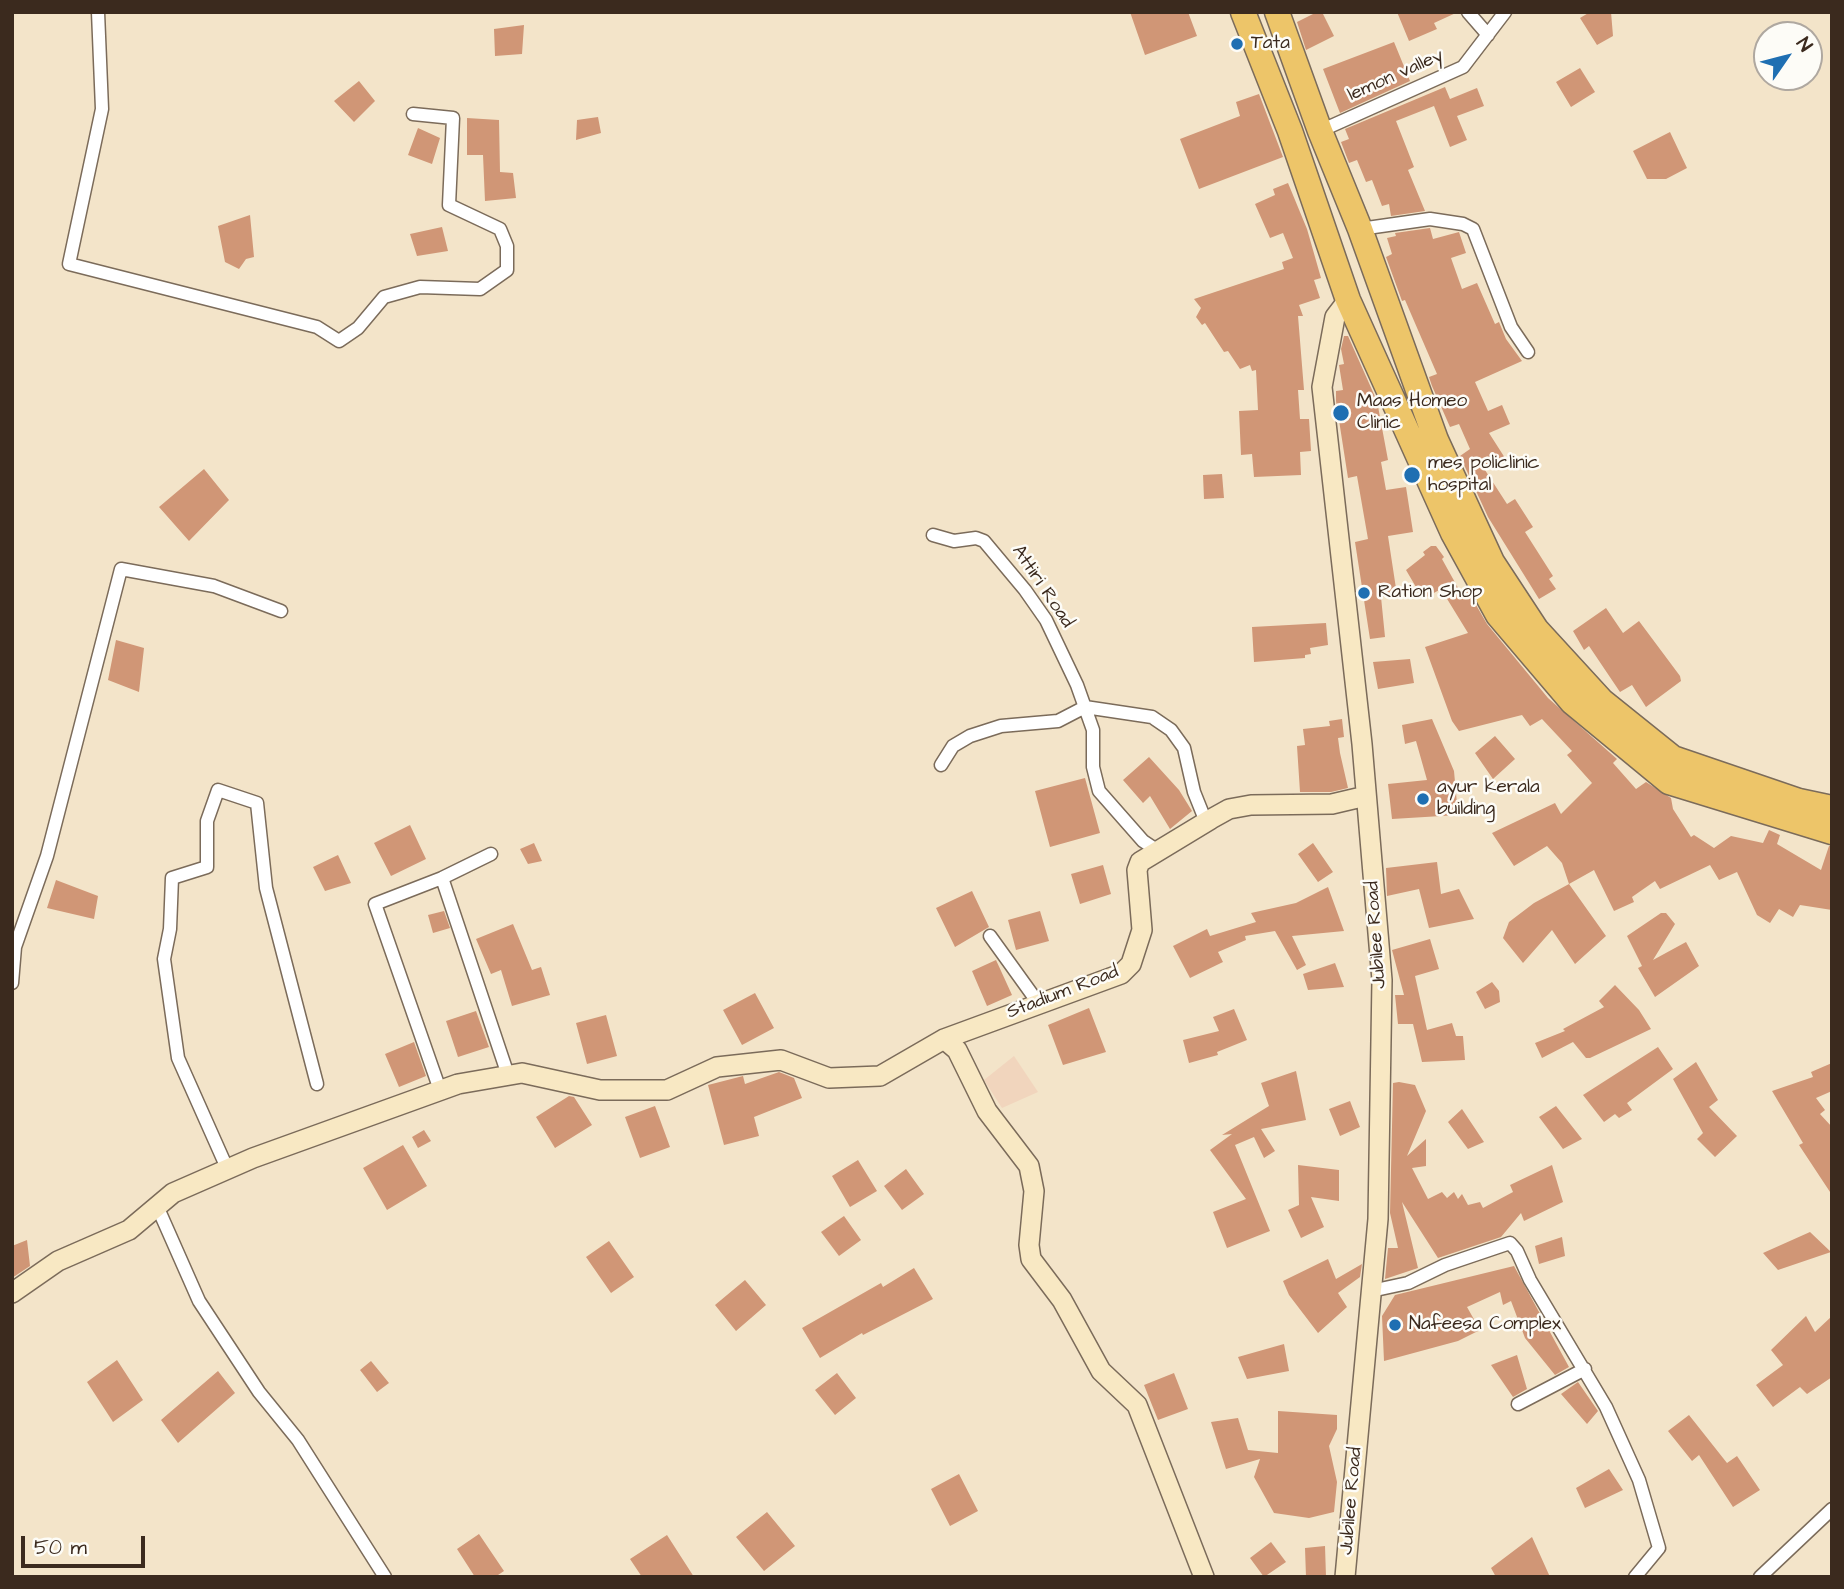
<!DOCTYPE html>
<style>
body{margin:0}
#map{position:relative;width:1844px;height:1589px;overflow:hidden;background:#f3e4c9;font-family:"Architects Daughter",sans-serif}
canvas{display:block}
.frame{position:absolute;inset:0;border:14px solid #3b2a1e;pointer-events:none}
.north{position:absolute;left:1753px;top:21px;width:70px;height:70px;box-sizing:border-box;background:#fdfcf7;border:2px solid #afa8a0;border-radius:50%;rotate:55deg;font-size:19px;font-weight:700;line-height:28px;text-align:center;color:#3b2a1e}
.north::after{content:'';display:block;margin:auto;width:24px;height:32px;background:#1f6fb2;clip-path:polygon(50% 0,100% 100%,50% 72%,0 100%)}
.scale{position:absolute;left:21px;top:1536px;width:124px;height:32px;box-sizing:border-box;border:4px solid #3b2a1e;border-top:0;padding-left:9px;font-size:21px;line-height:24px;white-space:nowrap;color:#3b2a1e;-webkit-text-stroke:5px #fdfcf7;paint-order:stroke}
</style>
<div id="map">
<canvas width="1844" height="1589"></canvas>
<div class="frame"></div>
<div class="north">N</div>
<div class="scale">50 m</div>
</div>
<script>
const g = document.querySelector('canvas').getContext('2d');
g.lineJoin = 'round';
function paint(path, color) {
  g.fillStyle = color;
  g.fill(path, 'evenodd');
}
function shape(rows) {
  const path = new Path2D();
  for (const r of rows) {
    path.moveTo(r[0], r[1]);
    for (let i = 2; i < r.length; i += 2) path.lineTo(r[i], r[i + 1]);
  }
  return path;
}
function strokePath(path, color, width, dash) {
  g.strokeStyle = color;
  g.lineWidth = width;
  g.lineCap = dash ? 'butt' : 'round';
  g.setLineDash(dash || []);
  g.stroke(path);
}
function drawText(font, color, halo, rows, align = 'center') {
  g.font = font + ' "Architects Daughter",sans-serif';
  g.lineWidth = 5;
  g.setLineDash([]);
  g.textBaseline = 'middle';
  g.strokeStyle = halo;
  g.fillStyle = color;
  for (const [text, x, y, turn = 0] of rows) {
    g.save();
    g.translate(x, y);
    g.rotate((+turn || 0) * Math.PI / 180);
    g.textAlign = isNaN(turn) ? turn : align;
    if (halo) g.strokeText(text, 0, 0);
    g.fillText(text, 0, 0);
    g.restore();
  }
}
paint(shape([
 [1014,1056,1038,1092,1002,1108,984,1080]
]), '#f1d5bd');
paint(shape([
 [1130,12,1188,12,1197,36,1145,55],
 [1317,12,1322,12,1334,36,1306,50,1297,22],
 [1397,12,1458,12,1434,23,1437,29,1409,41],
 [1590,12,1611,12,1613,36,1597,45,1580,18],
 [524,25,522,54,495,56,494,29],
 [1394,42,1410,81,1340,113,1323,69],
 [1580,68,1595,92,1571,107,1556,82],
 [359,81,375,101,354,122,334,101],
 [1445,87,1450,99,1477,88,1484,106,1457,116,1467,140,1450,147,1434,106,1396,121,1414,167,1408,170,1425,211,1391,216,1389,204,1382,206,1372,180,1366,182,1357,160,1349,163,1341,142,1349,139,1345,129],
 [1259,94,1283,157,1199,189,1180,139,1240,116,1236,102],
 [598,117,601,133,576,140,577,120],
 [467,118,499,120,500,172,513,173,516,198,485,201,483,155,467,155],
 [418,128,440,138,432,164,408,155],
 [1670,132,1687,168,1666,179,1647,179,1633,151],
 [1288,183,1307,229,1321,278,1314,280,1320,298,1299,305,1303,316,1298,316,1304,390,1298,390,1300,419,1309,419,1311,451,1300,452,1301,475,1254,477,1252,454,1241,455,1239,411,1258,410,1256,370,1252,371,1250,365,1240,369,1228,351,1224,352,1205,323,1202,325,1196,317,1201,308,1194,299,1284,269,1282,262,1293,258,1283,233,1270,238,1255,204,1275,195,1273,189],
 [250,215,254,257,246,259,239,269,225,262,218,226],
 [442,227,448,251,417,256,410,234],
 [1430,228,1433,239,1459,232,1466,253,1451,258,1462,289,1477,283,1495,324,1499,322,1506,339,1522,361,1475,382,1488,411,1502,405,1510,424,1489,433,1505,458,1485,470,1507,504,1515,499,1533,527,1525,532,1553,576,1549,579,1556,589,1539,599,1488,517,1460,456,1470,449,1459,424,1450,427,1432,386,1429,377,1437,374,1405,300,1402,301,1386,257,1392,254,1387,238,1396,236,1395,233],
 [1344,336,1348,336,1377,401,1388,460,1381,462,1386,490,1406,487,1413,532,1388,536,1397,595,1381,597,1385,637,1370,639,1355,542,1368,539,1357,476,1348,478,1336,401,1336,391,1343,390,1339,365,1344,364,1341,349],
 [204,469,229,500,189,541,159,507],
 [1222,474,1224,498,1204,499,1203,475],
 [1431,546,1436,546,1444,557,1442,559,1462,595,1468,591,1487,624,1548,698,1617,759,1613,763,1636,789,1646,782,1671,798,1673,809,1691,837,1694,835,1714,848,1731,836,1763,843,1769,830,1780,835,1777,844,1821,870,1829,846,1832,846,1832,910,1800,905,1793,917,1779,909,1770,923,1757,915,1737,872,1719,880,1710,865,1660,889,1655,881,1632,897,1634,902,1614,911,1594,870,1569,884,1562,863,1547,846,1514,866,1492,833,1555,803,1561,814,1592,783,1567,755,1572,751,1542,719,1530,726,1522,715,1459,731,1452,721,1425,647,1468,633,1441,589,1423,599,1406,570,1425,555,1423,552],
 [1606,608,1623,633,1639,621,1680,676,1681,681,1646,707,1632,685,1620,692,1589,646,1584,650,1573,631],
 [1326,623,1328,645,1310,648,1311,654,1305,655,1305,658,1254,662,1252,627],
 [116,640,144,648,139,692,108,680],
 [1410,659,1414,683,1378,689,1373,662],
 [1342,719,1344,737,1338,738,1340,753,1348,788,1331,792,1300,792,1297,746,1305,745,1303,729,1330,726,1329,721],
 [1432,719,1454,771,1458,815,1392,819,1388,784,1427,780,1416,741,1405,744,1402,725],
 [1495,736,1515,759,1493,779,1475,753],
 [1149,757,1179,790,1192,811,1170,829,1150,796,1143,803,1123,780],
 [1085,778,1100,833,1050,847,1035,791],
 [410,825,426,859,391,876,374,843],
 [534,843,542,861,528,864,520,849],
 [1313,843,1333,872,1318,882,1298,854],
 [338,855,351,883,325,891,313,867],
 [1437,862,1441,894,1459,889,1474,919,1429,928,1419,889,1387,896,1386,868],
 [1103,865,1111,894,1080,904,1071,874],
 [56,880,98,896,94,919,47,908],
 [1569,884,1606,936,1575,964,1552,930,1523,963,1503,938,1509,922,1534,903],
 [1328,887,1344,931,1292,936,1306,965,1297,970,1275,931,1245,936,1246,940,1218,952,1223,962,1190,978,1173,946,1207,929,1210,936,1256,922,1251,913,1296,903],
 [972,891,989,927,955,947,936,908],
 [444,911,450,928,433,933,428,915],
 [1040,911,1049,941,1016,950,1008,920],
 [1661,913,1666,913,1675,924,1653,960,1686,942,1699,966,1655,997,1638,968,1642,966,1627,936],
 [513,924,532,970,541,967,550,995,512,1006,501,970,491,974,476,939],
 [1430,939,1439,969,1415,976,1427,1030,1452,1023,1456,1036,1463,1036,1465,1060,1422,1062,1413,1024,1398,1024,1395,995,1404,995,1392,950],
 [996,960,1012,995,987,1006,972,971],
 [1335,963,1344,987,1308,990,1303,974],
 [1492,982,1499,991,1500,1002,1485,1009,1476,992],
 [1615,985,1639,1010,1651,1029,1590,1058,1586,1058,1573,1042,1542,1058,1535,1043,1565,1031,1563,1029,1604,1007,1599,1001],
 [755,993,774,1028,742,1045,723,1010],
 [1089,1008,1106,1052,1063,1065,1048,1025],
 [1234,1009,1247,1040,1217,1052,1218,1055,1189,1063,1183,1040,1219,1031,1213,1017],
 [476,1011,489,1047,458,1057,446,1021],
 [606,1015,617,1056,587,1064,576,1023],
 [414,1042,426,1076,399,1087,385,1054],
 [1658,1047,1673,1069,1627,1103,1632,1110,1619,1118,1615,1114,1604,1122,1583,1095],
 [1696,1062,1718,1100,1709,1107,1737,1136,1715,1157,1697,1139,1703,1133,1673,1079],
 [1832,1063,1832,1091,1816,1098,1825,1110,1820,1114,1832,1127,1832,1195,1799,1145,1803,1143,1772,1091,1813,1077,1811,1072],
 [1296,1071,1306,1120,1261,1129,1275,1151,1264,1158,1254,1137,1235,1145,1270,1231,1227,1248,1213,1212,1246,1199,1210,1150,1232,1134,1222,1135,1269,1106,1261,1083],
 [779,1072,794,1078,802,1098,754,1117,759,1136,724,1145,708,1085,743,1076,745,1084],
 [1399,1082,1415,1085,1426,1111,1407,1156,1426,1139,1426,1166,1412,1168,1428,1199,1442,1192,1447,1198,1454,1192,1458,1199,1462,1194,1468,1205,1480,1202,1483,1208,1513,1192,1510,1185,1552,1165,1563,1202,1524,1221,1521,1213,1501,1237,1438,1258,1402,1202,1418,1268,1385,1279,1388,1248,1398,1248,1390,1213,1393,1083],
 [569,1096,574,1097,592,1125,555,1148,536,1117],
 [1350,1101,1360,1127,1340,1136,1329,1109],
 [655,1106,670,1147,640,1158,625,1117],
 [1556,1106,1582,1139,1563,1149,1539,1117],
 [1462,1109,1484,1142,1468,1149,1448,1122],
 [424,1130,431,1141,418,1148,412,1137],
 [403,1145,427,1186,387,1210,363,1168],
 [858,1160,877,1191,850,1207,832,1176],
 [1298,1165,1339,1170,1339,1201,1311,1197,1324,1227,1301,1238,1288,1210,1299,1205],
 [906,1169,924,1194,902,1210,884,1186],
 [844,1216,861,1240,839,1256,821,1232],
 [1810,1232,1831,1252,1778,1270,1763,1253],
 [1562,1237,1565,1256,1539,1264,1535,1246],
 [27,1240,30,1266,12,1278,12,1246],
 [609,1241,634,1277,611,1293,586,1257],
 [1328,1259,1336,1279,1362,1264,1360,1277,1338,1293,1347,1307,1318,1333,1289,1295,1283,1281],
 [1514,1266,1569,1367,1555,1375,1525,1338,1511,1301,1503,1305,1500,1292,1467,1307,1480,1330,1458,1341,1384,1361,1382,1316,1395,1295],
 [914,1268,933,1299,863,1335,862,1333,820,1358,802,1328,881,1283,883,1287],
 [745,1280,766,1305,736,1331,715,1305],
 [1806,1316,1815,1332,1832,1316,1832,1377,1807,1394,1800,1387,1773,1407,1756,1385,1783,1365,1771,1350],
 [1284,1344,1289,1371,1247,1379,1238,1357],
 [1517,1355,1527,1389,1513,1397,1491,1365],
 [117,1360,143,1400,113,1422,87,1382],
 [371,1361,389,1383,377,1392,360,1370],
 [218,1371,235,1393,178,1443,161,1420],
 [837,1373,856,1398,835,1415,815,1390],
 [1174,1373,1188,1409,1158,1420,1144,1385],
 [1578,1382,1598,1411,1587,1424,1561,1394],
 [1278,1411,1337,1415,1337,1429,1329,1446,1337,1482,1334,1512,1309,1518,1274,1513,1254,1477,1260,1459,1226,1469,1211,1422,1238,1418,1248,1450,1278,1453],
 [1689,1415,1727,1463,1737,1456,1760,1490,1733,1507,1699,1455,1692,1461,1668,1431],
 [1609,1469,1623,1490,1585,1508,1576,1488],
 [959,1474,978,1511,950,1526,931,1489],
 [767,1512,795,1546,764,1571,736,1537],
 [479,1534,504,1571,495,1577,475,1577,457,1549],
 [667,1535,694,1577,642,1577,630,1559],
 [1532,1537,1550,1577,1496,1577,1491,1568],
 [1271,1542,1286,1562,1264,1577,1250,1558],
 [1325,1546,1326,1577,1306,1577,1305,1548]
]), '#d09676');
const street = shape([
 [98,12,102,109,69,264,317,327,339,341,358,328,384,297,420,287,480,289,507,270,507,246,500,229,449,205,453,118,413,114],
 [1468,12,1488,35],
 [1320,131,1463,67,1505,12],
 [1360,229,1430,219,1463,224,1473,229,1511,327,1528,352],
 [933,535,954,541,976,538,984,541,1025,590,1046,620,1077,685,1093,730,1093,767,1099,791,1143,841,1158,851],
 [941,765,953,746,970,736,1001,726,1058,721,1085,707,1152,717,1171,730,1184,748,1194,792,1206,822],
 [442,878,508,1075],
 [990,936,1039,1004],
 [12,983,15,947,47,856,121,569,214,586,281,611],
 [440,1090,375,904,442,878,491,854],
 [227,1168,178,1058,164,959,170,929,172,878,207,867,207,821,218,790,257,803,266,888,317,1084],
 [157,1206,199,1301,259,1392,298,1440,385,1577],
 [1371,1291,1408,1283,1445,1265,1510,1243,1517,1251,1530,1280,1606,1407,1639,1480,1659,1548,1635,1577],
 [1518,1404,1585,1369],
 [1760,1577,1832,1509]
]);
const secondary = shape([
 [944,1039,957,1050,987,1111,1029,1166,1034,1191,1029,1245,1031,1259,1062,1300,1101,1371,1137,1405,1204,1577],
 [12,1293,58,1261,129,1230,173,1193,253,1158,458,1084,522,1073,600,1090,667,1090,717,1067,781,1060,829,1078,880,1076,944,1039,1121,974,1131,964,1142,930,1137,870,1140,862,1211,819,1229,809,1251,805,1332,804,1366,796],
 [1345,1577,1378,1219,1382,980,1362,744,1322,387,1335,317,1348,300]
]);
const highway = shape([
 [1243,12,1290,131,1348,300,1453,533,1498,615,1572,702,1669,782,1832,832],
 [1277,12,1320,131,1360,229,1436,440,1492,562,1536,629,1602,701,1673,758,1799,801,1832,808]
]);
strokePath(street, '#7b6b5a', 15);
strokePath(secondary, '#7b6b5a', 22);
strokePath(highway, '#7b6b5a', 27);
strokePath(street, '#fff', 12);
strokePath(secondary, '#f8e8c3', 19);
strokePath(highway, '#edc569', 24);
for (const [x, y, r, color] of [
 [1237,44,7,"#1f6fb2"],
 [1341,413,9,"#1f6fb2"],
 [1412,475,9,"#1f6fb2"],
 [1364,593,7,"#1f6fb2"],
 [1423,799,7,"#1f6fb2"],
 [1395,1325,7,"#1f6fb2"]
]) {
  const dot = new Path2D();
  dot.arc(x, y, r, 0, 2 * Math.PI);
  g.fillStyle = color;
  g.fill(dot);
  strokePath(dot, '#fdfcf7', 2.5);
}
drawText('19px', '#3b2a1e', '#fdfcf7', [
 ["Tata",1251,44],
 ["Maas Homeo",1357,402],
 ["Clinic",1357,424],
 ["mes policlinic",1428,464],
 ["hospital",1428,486],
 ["Ration Shop",1378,593],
 ["ayur kerala",1437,788],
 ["building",1437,810],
 ["Nafeesa Complex",1409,1325]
], 'left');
drawText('19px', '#3b2a1e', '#fdfcf7', [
 ["lemon valley",1396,76,-24],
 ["Attiri Road",1042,587,56],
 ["Jubilee Road",1377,935,-94],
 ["Stadium Road",1063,993,-21],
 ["Jubilee Road",1352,1501,-85]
]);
</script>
